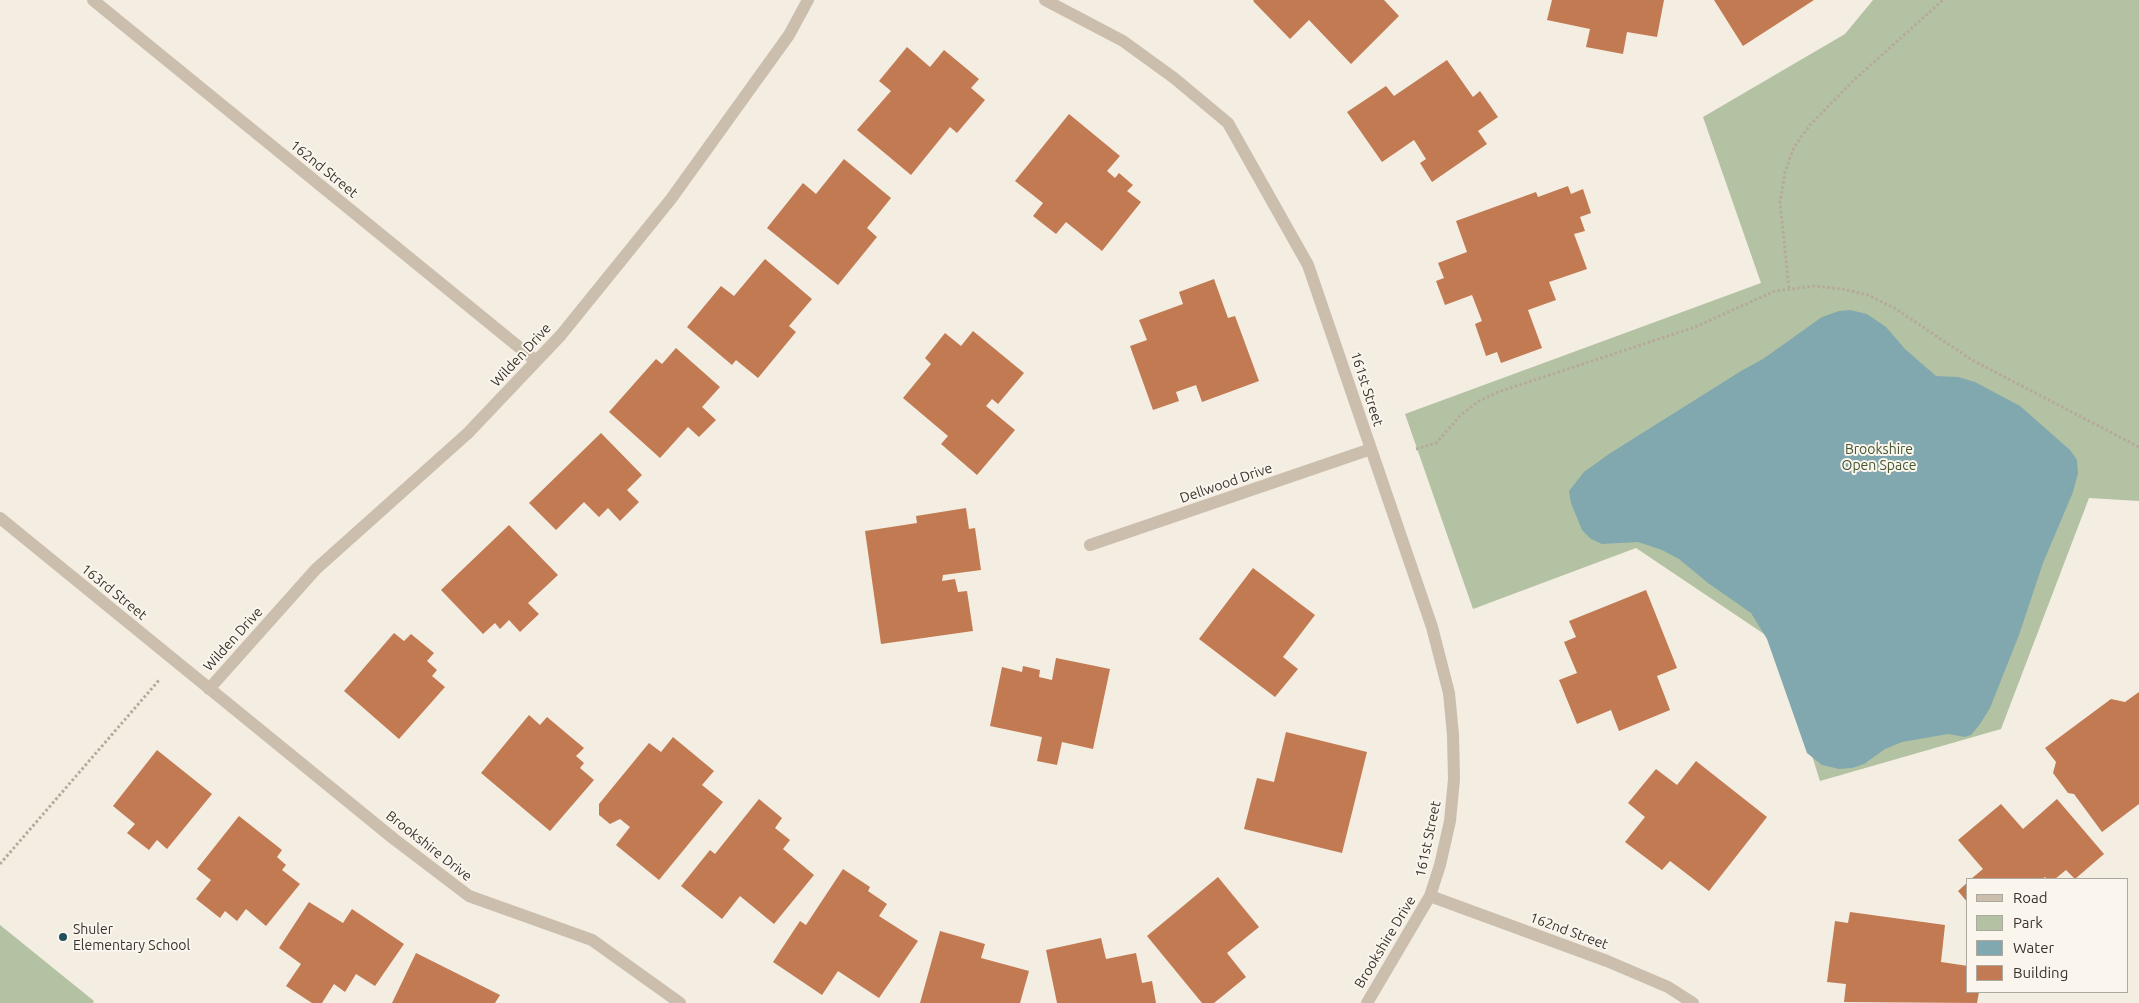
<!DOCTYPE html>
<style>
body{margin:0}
#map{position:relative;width:2139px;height:1003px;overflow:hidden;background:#f3ede2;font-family:Ubuntu,sans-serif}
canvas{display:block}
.legend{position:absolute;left:1966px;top:878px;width:162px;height:115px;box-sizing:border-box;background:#faf6ee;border:1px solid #ada8a0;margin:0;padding:6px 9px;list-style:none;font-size:15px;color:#3a322c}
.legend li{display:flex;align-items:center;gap:10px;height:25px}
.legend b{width:25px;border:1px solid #ada8a0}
</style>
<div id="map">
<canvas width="2139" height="1003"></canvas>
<ul class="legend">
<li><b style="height:6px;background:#cbbead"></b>Road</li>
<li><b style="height:14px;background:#b3c2a2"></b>Park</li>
<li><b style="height:14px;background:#81a7af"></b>Water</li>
<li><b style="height:14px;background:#c17a52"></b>Building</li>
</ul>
</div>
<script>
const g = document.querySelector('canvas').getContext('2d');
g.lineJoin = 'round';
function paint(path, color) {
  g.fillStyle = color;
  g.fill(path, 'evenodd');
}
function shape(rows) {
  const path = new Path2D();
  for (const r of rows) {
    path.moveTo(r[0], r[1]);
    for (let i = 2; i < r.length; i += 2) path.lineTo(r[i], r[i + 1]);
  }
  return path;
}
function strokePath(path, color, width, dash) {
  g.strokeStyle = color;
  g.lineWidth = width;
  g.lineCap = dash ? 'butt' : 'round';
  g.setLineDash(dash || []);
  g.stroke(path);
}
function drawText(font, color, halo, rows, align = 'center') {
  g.font = font + ' Ubuntu,sans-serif';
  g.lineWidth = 4;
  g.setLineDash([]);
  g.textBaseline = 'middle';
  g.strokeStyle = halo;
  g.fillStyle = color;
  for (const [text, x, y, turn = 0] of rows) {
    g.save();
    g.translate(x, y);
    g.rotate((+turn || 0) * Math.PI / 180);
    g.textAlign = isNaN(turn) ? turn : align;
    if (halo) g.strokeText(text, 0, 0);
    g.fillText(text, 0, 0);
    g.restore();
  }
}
paint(shape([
 [1873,0,2139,0,2139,501,2089,498,2001,729,1820,781,1776,642,1636,548,1473,609,1405,414,1761,283,1703,117,1845,34],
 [0,925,94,1001,93,1003,0,1003]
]), '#b3c2a2');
paint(shape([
 [1850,310,1867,314,1886,327,1905,349,1936,376,1958,377,1975,382,2020,406,2070,450,2077,460,2078,473,2073,492,2043,563,2019,635,1990,708,1980,724,1971,735,1965,737,1948,734,1902,742,1885,749,1864,764,1852,768,1839,769,1822,765,1807,753,1767,639,1751,613,1708,583,1679,559,1662,550,1638,542,1602,544,1591,539,1582,530,1571,503,1569,491,1584,472,1609,454,1741,371,1763,359,1822,317,1839,311]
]), '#81a7af');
paint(shape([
 [1254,0,1384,0,1399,16,1351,64,1309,20,1290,39,1253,1],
 [1552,0,1664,0,1657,37,1627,32,1623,54,1586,47,1590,29,1547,20],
 [1714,0,1814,0,1743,46],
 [907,47,930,67,944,50,979,79,971,88,985,100,957,133,950,127,911,175,857,130,891,91,879,81],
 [1447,60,1473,97,1480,91,1498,117,1478,131,1487,144,1432,182,1420,163,1426,159,1414,140,1382,162,1347,112,1386,86,1394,96],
 [1069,114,1120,156,1107,171,1115,178,1119,173,1133,185,1127,191,1141,202,1102,251,1066,222,1056,234,1033,216,1043,203,1015,181],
 [844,159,891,198,867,228,877,237,838,285,767,228,803,183,816,194],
 [1568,186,1571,194,1583,189,1591,213,1580,217,1585,231,1574,234,1587,269,1549,282,1556,300,1528,310,1542,348,1501,363,1497,352,1486,356,1475,324,1482,321,1472,295,1445,305,1436,281,1444,278,1438,263,1467,252,1456,221,1536,192,1538,197],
 [765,259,812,299,789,326,796,332,758,378,736,360,732,365,687,327,721,286,734,296],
 [1214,279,1228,318,1235,316,1259,381,1202,402,1196,385,1176,392,1179,401,1153,410,1130,346,1147,340,1139,320,1183,304,1179,292],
 [973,331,1024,373,998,404,992,399,986,406,1015,430,977,475,941,444,948,436,903,398,931,364,925,358,945,333,961,346],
 [676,348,720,387,702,407,716,420,699,437,688,427,660,458,609,412,656,359,662,364],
 [601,433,642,475,627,490,639,502,620,521,608,508,599,517,584,502,556,530,529,503],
 [966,508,969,529,975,528,981,570,943,575,942,581,955,579,958,592,967,591,973,631,881,644,865,531,917,523,916,516],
 [509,525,558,575,528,603,539,614,520,632,509,620,500,629,495,623,483,634,441,590],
 [1253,568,1315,615,1283,657,1298,669,1275,697,1199,639],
 [1646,590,1677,668,1657,676,1670,710,1619,731,1611,710,1577,724,1559,680,1577,673,1564,642,1576,637,1569,621],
 [394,633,404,641,411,634,434,653,427,661,437,670,432,676,445,687,399,739,344,691],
 [1056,658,1110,669,1093,749,1062,742,1057,765,1037,761,1042,737,990,726,1002,667,1022,672,1023,666,1040,670,1039,677,1052,680],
 [2139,692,2139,804,2102,832,2074,794,2068,793,2053,773,2056,762,2045,748,2111,699,2125,702],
 [529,715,540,725,547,717,584,748,576,756,584,763,580,768,594,780,550,831,481,773],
 [1286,732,1367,752,1342,853,1244,829,1257,778,1274,782],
 [673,737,714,771,702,785,723,802,659,880,616,845,630,827,620,819,610,824,599,815,599,804,649,743,661,752],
 [157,750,212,794,167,849,157,840,149,850,127,833,135,824,113,806],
 [1696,761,1767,817,1709,891,1670,861,1662,870,1625,842,1645,817,1628,803,1656,769,1677,785],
 [759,799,782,818,775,828,790,840,783,849,814,875,774,924,740,896,722,919,681,886,710,850,715,854],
 [2057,799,2104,854,2075,879,2066,870,2055,879,2047,879,2045,877,2042,879,1971,879,1983,869,1958,840,2001,804,2023,829],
 [239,816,282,850,277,857,286,865,282,870,300,884,266,926,246,909,237,921,225,911,220,918,196,899,211,880,197,869],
 [843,869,870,887,868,891,887,904,879,916,918,941,879,998,838,971,822,995,773,962,800,921,806,925],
 [1218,877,1259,927,1227,953,1246,977,1214,1003,1202,1003,1147,936],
 [1968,882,1968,903,1958,891],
 [309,902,343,923,352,909,404,944,375,986,356,974,345,992,334,984,322,1003,312,1003,286,986,301,964,279,948],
 [1850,912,1945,925,1941,962,1968,966,1968,992,1979,992,1977,1003,1844,1002,1846,984,1827,982,1835,921,1848,923],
 [940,931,985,944,981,958,1029,971,1020,1003,920,1003],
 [1101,938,1106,959,1136,953,1142,983,1152,981,1156,1003,1057,1003,1046,950],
 [416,953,500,995,495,1003,392,1003]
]), '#c17a52');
strokePath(shape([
 [1789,288,1780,203,1785,172,1794,147,1810,125,1853,81,1943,0],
 [1416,449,1436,443,1461,415,1479,401,1498,392,1695,327,1775,291,1814,286,1842,289,1868,295,1896,309,1972,360,2139,447],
 [0,864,160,679]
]), '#b7a998', 3, [2.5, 2.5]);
strokePath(shape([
 [93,0,536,361],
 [1045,0,1123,41,1174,78,1228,123,1308,265,1432,627,1449,693,1453,735,1454,779,1450,821,1440,865,1430,896,1367,1003],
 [0,518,394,839,469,896,592,940,680,1003],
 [1090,545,1371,449],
 [209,689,316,569,468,433,561,335,671,199,789,35,808,0],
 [1430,896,1607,961,1668,987,1693,1003]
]), '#cbbead', 12);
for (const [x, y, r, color] of [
 [63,937,5,"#224f5a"]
]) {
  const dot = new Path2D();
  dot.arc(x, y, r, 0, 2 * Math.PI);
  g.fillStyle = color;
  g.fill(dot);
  strokePath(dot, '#faf6ee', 2);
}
drawText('14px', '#3a322c', '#faf6ee', [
 ["162nd Street",324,169,39],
 ["Wilden Drive",521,355,-47],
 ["161st Street",1367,389,72],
 ["Dellwood Drive",1226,483,-19],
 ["163rd Street",114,592,39],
 ["Wilden Drive",233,639,-48],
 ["161st Street",1428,839,-78],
 ["Brookshire Drive",429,846,38],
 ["162nd Street",1569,931,20],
 ["Brookshire Drive",1385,942,-59]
]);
drawText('14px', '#445730', '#faf6ee', [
 ["Brookshire",1879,449],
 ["Open Space",1879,465]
]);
drawText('14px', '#3a322c', '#faf6ee', [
 ["Shuler",73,929],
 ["Elementary School",73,945]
], 'left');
</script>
